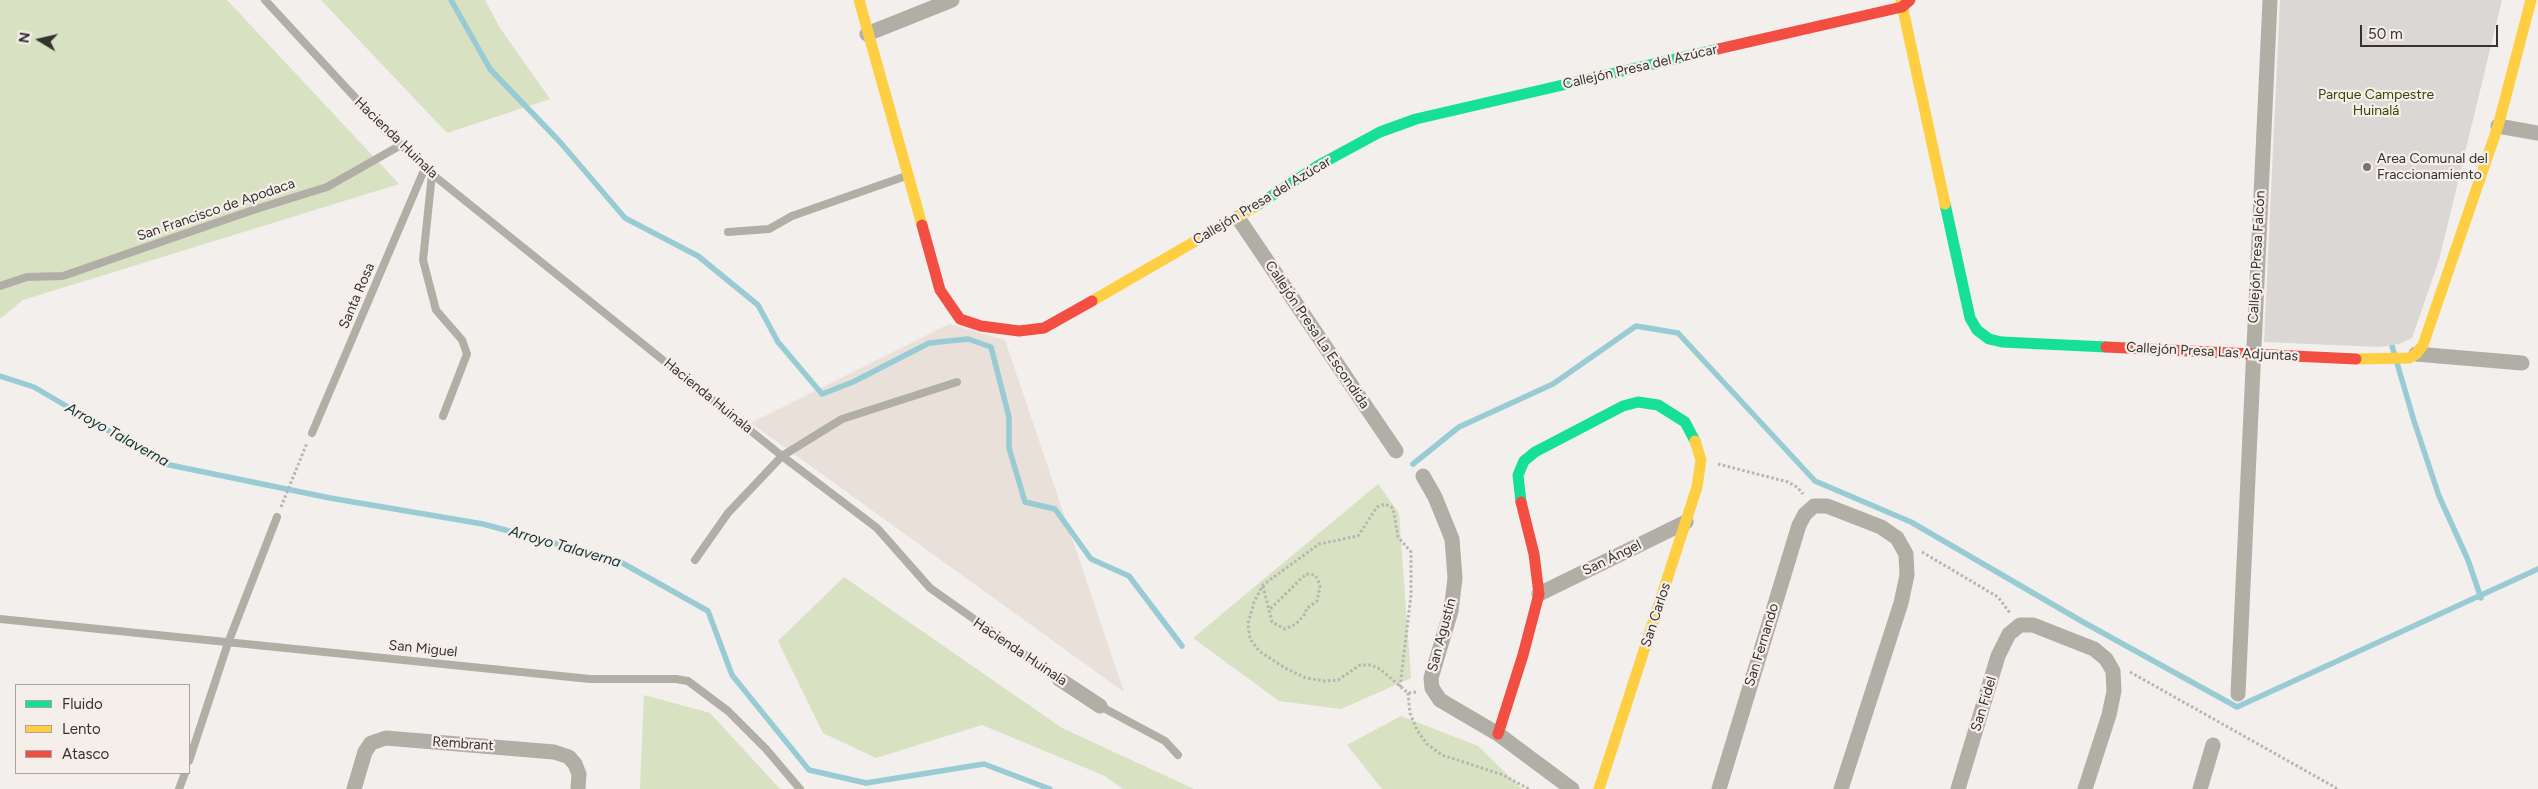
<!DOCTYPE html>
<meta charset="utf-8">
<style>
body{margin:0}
#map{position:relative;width:2538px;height:789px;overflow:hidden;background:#f2efec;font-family:Figtree,sans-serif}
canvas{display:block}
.legend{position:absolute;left:15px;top:684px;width:175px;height:90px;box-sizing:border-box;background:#f5eee9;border:1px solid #a8a39f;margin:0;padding:6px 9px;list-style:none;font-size:15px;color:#353230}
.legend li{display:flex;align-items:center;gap:10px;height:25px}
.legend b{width:25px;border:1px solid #a8a39f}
.north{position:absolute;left:15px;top:15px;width:50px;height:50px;-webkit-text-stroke:4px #f5eee9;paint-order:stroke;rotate:279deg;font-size:14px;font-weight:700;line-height:20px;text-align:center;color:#353230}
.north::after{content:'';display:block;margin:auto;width:18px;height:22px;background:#353230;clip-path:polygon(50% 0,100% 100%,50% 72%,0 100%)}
.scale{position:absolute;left:2360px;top:25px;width:138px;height:22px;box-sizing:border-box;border:2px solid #353230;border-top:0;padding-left:6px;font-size:15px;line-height:18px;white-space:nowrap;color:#353230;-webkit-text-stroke:4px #f5eee9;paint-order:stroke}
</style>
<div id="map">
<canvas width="2538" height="789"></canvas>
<ul class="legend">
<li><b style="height:6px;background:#16e098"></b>Fluido</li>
<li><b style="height:6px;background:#ffcf43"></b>Lento</li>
<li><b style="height:6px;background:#f24e42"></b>Atasco</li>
</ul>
<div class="north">N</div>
<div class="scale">50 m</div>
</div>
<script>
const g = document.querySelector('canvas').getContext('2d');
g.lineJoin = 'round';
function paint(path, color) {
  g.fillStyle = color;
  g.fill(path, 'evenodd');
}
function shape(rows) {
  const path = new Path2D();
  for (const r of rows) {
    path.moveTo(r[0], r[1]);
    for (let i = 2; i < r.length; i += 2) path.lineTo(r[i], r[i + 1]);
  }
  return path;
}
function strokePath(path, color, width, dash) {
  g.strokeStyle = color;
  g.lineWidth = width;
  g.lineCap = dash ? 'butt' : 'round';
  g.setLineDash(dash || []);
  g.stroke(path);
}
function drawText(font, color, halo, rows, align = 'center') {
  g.font = font + ' Figtree,sans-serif';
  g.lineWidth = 4.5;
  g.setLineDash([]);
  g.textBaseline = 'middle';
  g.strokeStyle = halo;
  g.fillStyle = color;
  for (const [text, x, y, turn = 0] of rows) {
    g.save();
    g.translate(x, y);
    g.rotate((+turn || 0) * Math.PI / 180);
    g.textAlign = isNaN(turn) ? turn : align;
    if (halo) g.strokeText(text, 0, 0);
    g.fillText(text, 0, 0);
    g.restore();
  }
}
paint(shape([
 [949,324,1005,340,1124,692,751,423]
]), '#e9e0d9');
paint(shape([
 [0,0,227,0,399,184,23,300,0,319],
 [321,0,485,0,500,28,550,99,447,133],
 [1378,484,1399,513,1411,678,1341,709,1279,701,1193,638],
 [844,577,1062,728,1194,789,1123,789,1105,776,982,725,876,758,823,733,778,641],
 [644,695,710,713,780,789,640,789],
 [1401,716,1478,746,1522,789,1382,789,1347,745]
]), '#d8e1c2');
strokePath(shape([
 [451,0,490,69,560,142,625,218,698,256,758,305,778,342,822,394,853,382,929,343,968,339,991,347,1009,417,1009,448,1025,502,1055,509,1091,559,1129,576,1182,646],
 [2390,339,2414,421,2439,496,2468,560,2481,598],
 [0,376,34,387,165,464,330,498,483,524,617,560,708,611,732,675,809,770,866,783,984,764,1050,789],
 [1413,464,1459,427,1553,384,1636,326,1678,333,1815,481,1911,522,2083,622,2237,707,2538,569]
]), '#98cbd4', 5.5);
paint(shape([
 [2280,0,2502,0,2439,260,2412,338,2399,344,2379,347,2264,342]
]), '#dad7d5');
strokePath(shape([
 [1718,464,1788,482,1797,487,1803,494],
 [281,507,307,443],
 [1922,552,1998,597,2010,613],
 [1263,586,1272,622,1285,629,1296,624,1306,613,1306,609,1317,601,1320,587,1318,580,1315,575,1306,574,1269,610],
 [2130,672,2338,789],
 [1400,687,1411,595,1411,552,1398,537,1393,508,1385,504,1377,507,1358,536,1319,544,1263,585,1254,602,1248,624,1250,639,1259,651,1285,668,1306,678,1325,681,1338,680,1360,665,1371,665,1380,669,1408,693,1417,692],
 [1408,693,1410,713,1417,730,1427,744,1442,755,1503,775,1529,789]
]), '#b7b5b0', 3, [2.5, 2.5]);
strokePath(shape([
 [265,0,386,131,432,174,782,456,877,528,930,588,1059,679],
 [432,174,423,260,436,310,462,340,467,354,443,416],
 [728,232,769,229,792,216,906,176],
 [0,286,27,277,63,276,253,210,327,187,401,145,404,148],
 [312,433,425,168,422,165],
 [695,560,728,513,782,456,842,419,957,382],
 [0,619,590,679,676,679,688,681,728,711,766,749,800,789],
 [1100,706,1165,741,1178,755],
 [189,761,228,643,277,517],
 [179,789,185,773]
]), '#b1aea6', 8);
strokePath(shape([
 [867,34,952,0],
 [2498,126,2538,133],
 [1238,218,1396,451],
 [2416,354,2522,363],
 [1423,476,1435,497,1452,539,1455,578,1451,611,1431,678,1432,688,1440,700,1498,734,1572,789],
 [1539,594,1686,522],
 [1059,679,1100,706],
 [2238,694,2270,0],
 [354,789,365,752,371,743,386,738,554,752,569,757,575,764,579,774,578,789],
 [1719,789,1799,525,1805,514,1814,506,1827,506,1881,527,1897,538,1906,554,1907,575,1901,603,1841,789],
 [1958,789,1998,656,2009,634,2020,625,2033,625,2094,649,2106,659,2113,671,2114,691,2109,715,2085,789],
 [2200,789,2213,745]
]), '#b1aea6', 15);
strokePath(shape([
 [1945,204,1970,318,1977,330,1989,339,2002,342,2106,347],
 [1256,206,1319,165,1380,132,1416,119,1718,49],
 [1521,502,1518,475,1524,461,1535,452,1623,406,1638,402,1658,405,1685,422,1695,441]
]), '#16e098', 11);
strokePath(shape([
 [859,0,922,225],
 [1901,0,1945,204],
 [1092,301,1256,206],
 [2356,359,2409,358,2416,354,2423,345,2498,126,2531,0],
 [1599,789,1697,487,1701,460,1695,441]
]), '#ffcf43', 11);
strokePath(shape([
 [1718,49,1902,7,1910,0],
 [922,225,940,290,960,319,981,326,1019,331,1044,328,1092,301],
 [2106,347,2356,359],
 [1498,734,1523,655,1539,594,1534,554,1521,502]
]), '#f24e42', 11);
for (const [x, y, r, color] of [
 [2367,167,5,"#777472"]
]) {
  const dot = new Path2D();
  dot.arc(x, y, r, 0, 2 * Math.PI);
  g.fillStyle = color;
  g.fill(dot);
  strokePath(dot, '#f5eee9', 2);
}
drawText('14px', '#353230', '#f5eee9', [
 ["Callejón Presa del Azúcar",1640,67,-13],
 ["Hacienda Huinala",396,138,44],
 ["Callejón Presa del Azúcar",1262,201,-31],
 ["San Francisco de Apodaca",216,210,-19],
 ["Callejón Presa Falcón",2257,257,-87],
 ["Santa Rosa",357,296,-67],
 ["Callejón Presa La Escondida",1317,335,56],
 ["Callejón Presa Las Adjuntas",2212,352,3],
 ["Hacienda Huinala",708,396,39],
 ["San Ángel",1612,558,-26],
 ["San Carlos",1656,615,-72],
 ["San Agustín",1442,635,-75],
 ["San Fernando",1762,645,-73],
 ["San Miguel",423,649,6],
 ["Hacienda Huinala",1020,652,34],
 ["San Fidel",1984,704,-73],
 ["Rembrant",463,744,4]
]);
drawText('14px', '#364608', '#f5eee9', [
 ["Parque Campestre",2376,95],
 ["Huinalá",2376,111]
]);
drawText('14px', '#353230', '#f5eee9', [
 ["Area Comunal del",2377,159],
 ["Fraccionamiento",2377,175]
], 'left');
drawText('italic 15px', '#0b3137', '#f5eee9', [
 ["Arroyo Talaverna",117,435,29],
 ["Arroyo Talaverna",565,547,16]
]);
</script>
